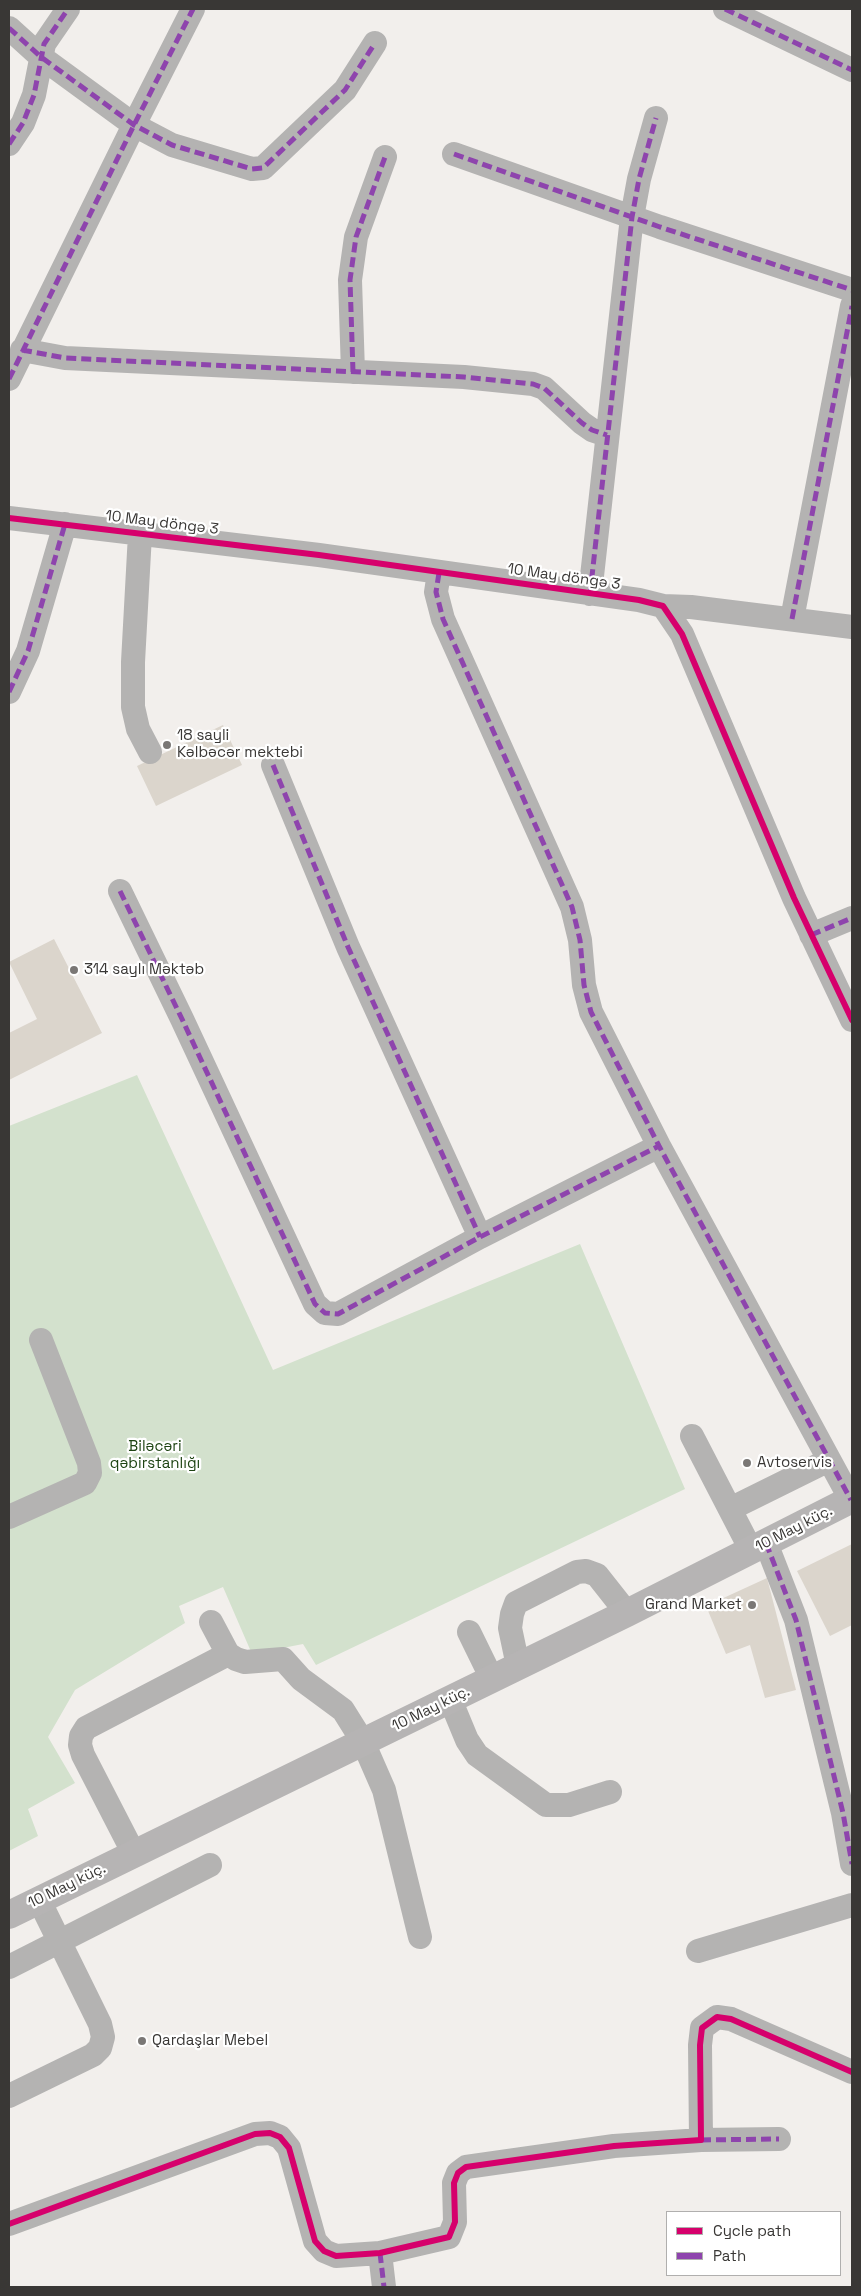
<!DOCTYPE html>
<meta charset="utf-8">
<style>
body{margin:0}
#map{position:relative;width:861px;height:2296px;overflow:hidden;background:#f2efec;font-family:"Space Grotesk",sans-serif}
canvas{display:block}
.frame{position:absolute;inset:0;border:10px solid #393735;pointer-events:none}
.legend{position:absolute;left:666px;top:2211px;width:175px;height:65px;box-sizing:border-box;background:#fff;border:1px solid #b0afae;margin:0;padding:6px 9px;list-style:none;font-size:15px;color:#393735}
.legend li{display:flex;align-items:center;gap:10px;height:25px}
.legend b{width:25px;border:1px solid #b0afae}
</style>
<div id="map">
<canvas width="861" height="2296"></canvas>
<div class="frame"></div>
<ul class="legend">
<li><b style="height:6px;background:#d6006c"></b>Cycle path</li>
<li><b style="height:6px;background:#8e44ad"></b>Path</li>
</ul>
</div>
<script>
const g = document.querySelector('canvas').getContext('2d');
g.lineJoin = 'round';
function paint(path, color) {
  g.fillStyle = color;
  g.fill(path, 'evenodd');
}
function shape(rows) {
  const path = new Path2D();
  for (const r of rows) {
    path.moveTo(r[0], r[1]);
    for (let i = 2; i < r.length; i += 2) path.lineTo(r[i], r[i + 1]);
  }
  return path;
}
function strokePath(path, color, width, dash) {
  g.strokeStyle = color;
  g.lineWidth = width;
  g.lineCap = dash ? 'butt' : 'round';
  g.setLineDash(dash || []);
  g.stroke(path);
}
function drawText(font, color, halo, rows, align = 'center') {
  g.font = font + ' "Space Grotesk",sans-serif';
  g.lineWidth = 4.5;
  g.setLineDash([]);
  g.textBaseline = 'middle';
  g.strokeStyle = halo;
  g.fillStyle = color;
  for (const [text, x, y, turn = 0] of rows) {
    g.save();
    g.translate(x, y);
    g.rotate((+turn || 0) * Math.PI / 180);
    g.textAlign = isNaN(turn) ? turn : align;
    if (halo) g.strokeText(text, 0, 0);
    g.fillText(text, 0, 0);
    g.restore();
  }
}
paint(shape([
 [137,1075,273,1370,580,1244,685,1489,316,1665,303,1644,252,1654,223,1587,179,1606,185,1623,75,1690,48,1737,75,1783,28,1809,38,1836,9,1851,9,1126]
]), '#d3e1cd');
paint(shape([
 [223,725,242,765,156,806,137,766],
 [54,939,102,1033,9,1080,9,1033,37,1019,9,962],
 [852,1544,852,1625,830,1636,797,1571],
 [767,1578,796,1690,765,1698,750,1645,726,1654,706,1606]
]), '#dbd5cc');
strokePath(shape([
 [725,9,852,70],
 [9,28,41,57,134,125,172,145,252,169,263,168,345,90,375,43],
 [9,144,23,123,34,95,44,44,68,9],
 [454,154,660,227,852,290],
 [22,350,65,358,464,377,533,384,544,388,582,423,592,430,607,435],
 [353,372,350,280,356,237,385,157],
 [9,379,134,125,193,9],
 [9,518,319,555,639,600,663,606,682,634,794,898,852,1020],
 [140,534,133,662,133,707,138,729,150,752],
 [439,573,436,592,443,619,572,907,580,940,584,985,591,1012,659,1146,851,1500],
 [590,594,632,217,639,179,656,118],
 [663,606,691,607,852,627],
 [792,619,852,306],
 [9,692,28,651,65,524],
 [273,765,348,947,480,1237],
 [120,891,182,1019,315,1304,325,1313,338,1314,480,1237,659,1146],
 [811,935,852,918],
 [692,1436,751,1550],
 [730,1509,829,1460],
 [9,1517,85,1483,90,1473,89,1463,41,1340],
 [766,1543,796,1620,843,1813,852,1864],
 [211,1622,228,1654,236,1659,245,1662,283,1659,301,1679,343,1710,363,1742,384,1790,420,1937],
 [469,1632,492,1679],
 [518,1666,510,1628,512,1614,516,1603,577,1572,586,1571,597,1575,627,1613],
 [450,1699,467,1740,477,1755,546,1805,569,1805,610,1792],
 [134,1854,83,1755,80,1745,81,1736,86,1728,228,1654],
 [698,1951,852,1905],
 [9,1967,210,1865],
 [9,2096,93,2055,100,2048,103,2037,100,2024,39,1900],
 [701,2140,779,2139],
 [9,2224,255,2134,270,2133,280,2137,289,2148,315,2241,324,2251,336,2256,380,2253,449,2237,455,2222,454,2183,458,2173,466,2167,614,2146,701,2140,700,2045,702,2028,717,2017,731,2019,852,2072],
 [380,2253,384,2287]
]), '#b4b3b2', 24);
strokePath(shape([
 [9,1915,627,1613,852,1499]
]), '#b6b4b4', 28);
strokePath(shape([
 [725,9,852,70],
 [9,28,41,57,134,125,172,145,252,169,263,168,345,90,375,43],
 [9,144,23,123,34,95,44,44,68,9],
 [454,154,660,227,852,290],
 [22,350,65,358,464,377,533,384,544,388,582,423,592,430,607,435],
 [353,372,350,280,356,237,385,157],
 [9,379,134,125,193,9],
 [439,573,436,592,443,619,572,907,580,940,584,985,591,1012,659,1146,851,1500],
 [590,594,632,217,639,179,656,118],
 [792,619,852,306],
 [9,692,28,651,65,524],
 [273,765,348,947,480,1237],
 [120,891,182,1019,315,1304,325,1313,338,1314,480,1237,659,1146],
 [811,935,852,918],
 [766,1543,796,1620,843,1813,852,1864],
 [701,2140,779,2139],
 [380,2253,384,2287]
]), '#8e44ad', 5, [10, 5]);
strokePath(shape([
 [9,518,319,555,639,600,663,606,682,634,794,898,852,1020],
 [9,2224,255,2134,270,2133,280,2137,289,2148,315,2241,324,2251,336,2256,380,2253,449,2237,455,2222,454,2183,458,2173,466,2167,614,2146,701,2140,700,2045,702,2028,717,2017,731,2019,852,2072]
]), '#d6006c', 6);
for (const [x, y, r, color] of [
 [167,745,5,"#7a7775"],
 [74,970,5,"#7a7775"],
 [747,1463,5,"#7a7775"],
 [752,1605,5,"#7a7775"],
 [142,2041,5,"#7a7775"]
]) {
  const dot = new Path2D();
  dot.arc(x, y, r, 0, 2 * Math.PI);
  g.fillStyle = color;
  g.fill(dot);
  strokePath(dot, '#fff', 2);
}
drawText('15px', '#393735', '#fff', [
 ["10 May döngə 3",162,523,7],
 ["10 May döngə 3",564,577,8],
 ["10 May küç.",794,1529,-27],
 ["10 May küç.",431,1709,-26],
 ["10 May küç.",67,1886,-26]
]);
drawText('15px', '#393735', '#fff', [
 ["18 sayli",177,736],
 ["Kəlbəcər mektebi",177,753],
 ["314 saylı Məktəb",84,970],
 ["Avtoservis",757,1463],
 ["Grand Market",742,1605,"right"],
 ["Qardaşlar Mebel",152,2041]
], 'left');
drawText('15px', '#1e4413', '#fff', [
 ["Biləcəri",155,1447],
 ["qəbirstanlığı",155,1464]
]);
</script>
